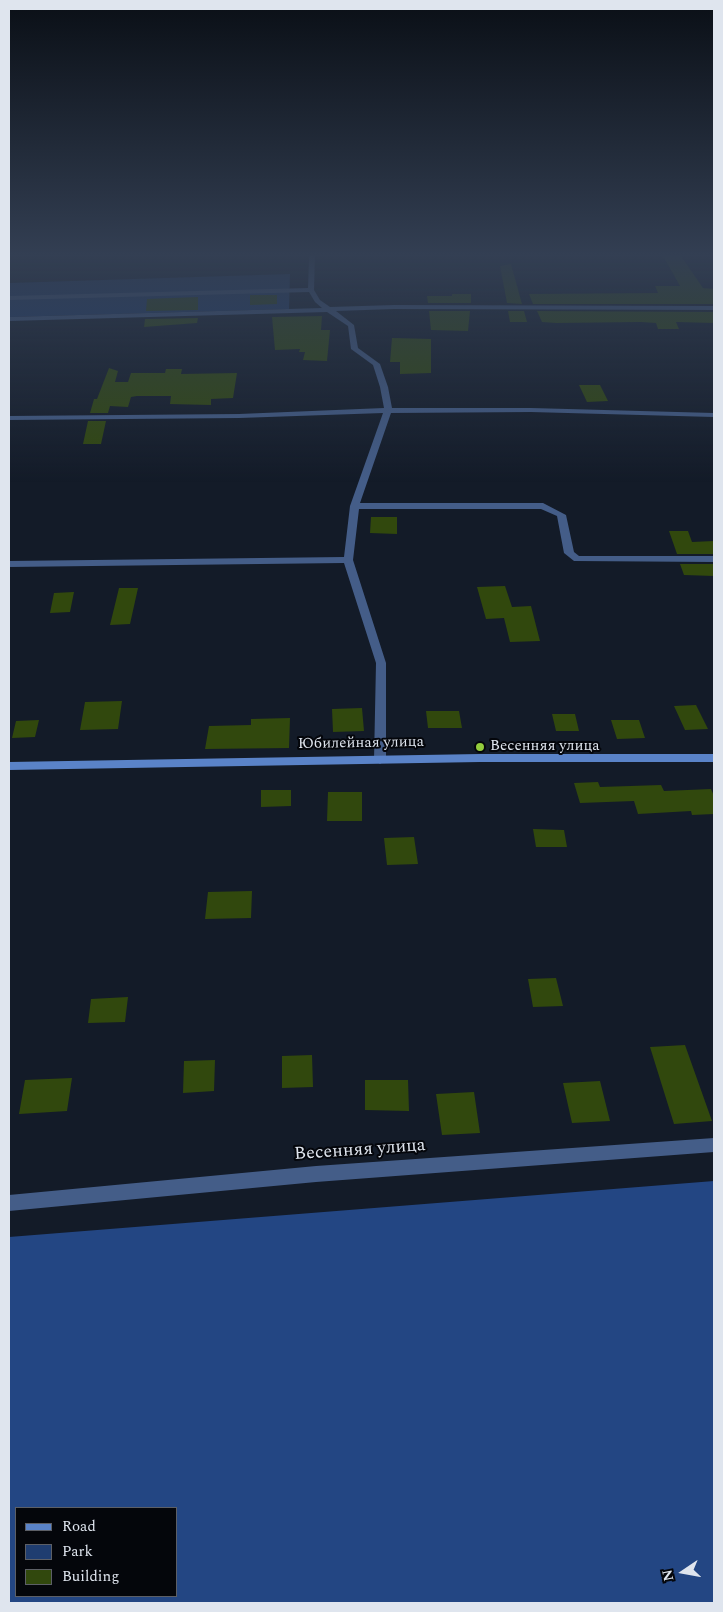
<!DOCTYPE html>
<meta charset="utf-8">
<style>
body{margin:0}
#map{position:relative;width:723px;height:1612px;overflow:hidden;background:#131b28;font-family:Spectral,serif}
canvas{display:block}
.frame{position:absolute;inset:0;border:10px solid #dfe5ee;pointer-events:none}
.legend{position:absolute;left:15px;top:1507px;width:162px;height:90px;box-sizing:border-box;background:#04060b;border:1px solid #5c5f66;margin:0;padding:6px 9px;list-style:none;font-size:15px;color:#dfe5ee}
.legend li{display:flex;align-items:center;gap:10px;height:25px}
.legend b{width:25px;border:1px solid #5c5f66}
.north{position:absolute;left:658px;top:1547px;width:50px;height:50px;-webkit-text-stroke:4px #04060b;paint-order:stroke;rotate:258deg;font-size:14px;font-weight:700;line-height:20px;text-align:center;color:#dfe5ee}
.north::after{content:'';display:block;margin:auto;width:18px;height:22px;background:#dfe5ee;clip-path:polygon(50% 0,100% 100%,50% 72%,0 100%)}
</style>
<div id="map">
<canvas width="723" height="1612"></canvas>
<div class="frame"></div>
<ul class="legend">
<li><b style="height:6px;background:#5a83c8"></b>Road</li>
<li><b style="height:14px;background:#1f3d70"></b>Park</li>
<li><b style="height:14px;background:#31480d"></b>Building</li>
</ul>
<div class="north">N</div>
</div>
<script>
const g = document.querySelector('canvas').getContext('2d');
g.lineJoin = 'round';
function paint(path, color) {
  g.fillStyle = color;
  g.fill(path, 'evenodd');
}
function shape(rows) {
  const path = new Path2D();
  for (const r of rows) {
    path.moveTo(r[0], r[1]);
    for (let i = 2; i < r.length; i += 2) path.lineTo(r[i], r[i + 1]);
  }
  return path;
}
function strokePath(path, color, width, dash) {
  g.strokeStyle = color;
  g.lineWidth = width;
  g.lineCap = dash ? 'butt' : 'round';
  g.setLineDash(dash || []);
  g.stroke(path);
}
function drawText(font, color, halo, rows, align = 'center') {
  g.font = font + ' Spectral,serif';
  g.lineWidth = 4;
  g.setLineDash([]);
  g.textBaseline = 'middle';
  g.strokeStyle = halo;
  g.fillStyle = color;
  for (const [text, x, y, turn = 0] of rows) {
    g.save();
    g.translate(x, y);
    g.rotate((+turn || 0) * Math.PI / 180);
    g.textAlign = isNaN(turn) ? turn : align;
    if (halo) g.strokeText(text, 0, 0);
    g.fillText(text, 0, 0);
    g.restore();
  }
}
paint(shape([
 [290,274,289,309,9,317,9,283]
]), '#1f3d70');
paint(shape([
 [714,1181,714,1603,9,1603,9,1237],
 [16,1508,176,1508,176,1596,16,1596]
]), '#234683');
paint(shape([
 [663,256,681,256,703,288,714,289,714,304,533,304,529,294,658,293,655,286,680,286],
 [511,264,522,304,507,303,500,266],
 [452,294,471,294,471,303,428,303,427,296,452,296],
 [250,295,277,295,277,304,250,305],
 [198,297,198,310,146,311,147,299],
 [429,311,470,311,468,331,431,330],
 [508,311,524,311,527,322,510,322],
 [537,311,714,312,714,323,676,322,679,329,658,329,656,323,641,322,556,323,542,322],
 [322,316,321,330,330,330,327,361,303,360,305,352,299,352,300,349,275,350,272,317],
 [198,318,197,323,144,327,145,319],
 [392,338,431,339,431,373,400,374,400,362,390,362],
 [109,368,118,371,115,382,128,382,131,373,165,373,166,369,182,369,181,374,237,373,233,398,211,399,211,405,170,404,171,396,137,396,131,397,128,407,110,406,108,413,90,413,94,399,97,399],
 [579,385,600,385,608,401,587,402],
 [88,421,106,421,101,444,83,444],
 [371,517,397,517,397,534,370,533],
 [669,531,688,531,692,542,714,541,714,554,677,554],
 [680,564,714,564,714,576,684,575],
 [505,586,512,607,531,606,540,641,510,642,504,618,486,619,477,587],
 [119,588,138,588,130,624,110,625],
 [74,592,70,612,50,613,54,593],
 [122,701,118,729,80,730,85,702],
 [696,705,708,729,685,730,674,706],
 [362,708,364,731,333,732,332,709],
 [426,711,459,711,462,728,428,728],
 [552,714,575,714,579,731,556,731],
 [290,718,289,748,205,749,209,726,251,725,251,719],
 [39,720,35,737,12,738,16,721],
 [611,720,639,720,645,738,617,739],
 [598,782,600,787,661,785,664,791,711,789,714,796,714,814,692,815,691,811,638,814,634,801,580,803,574,783],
 [261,790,291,790,291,806,261,807],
 [328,792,362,792,362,821,327,821],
 [533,829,564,830,567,847,536,847],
 [414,837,418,864,387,865,384,838],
 [252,891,251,918,205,919,208,892],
 [556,978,563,1006,533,1007,528,979],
 [128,997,125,1022,88,1023,91,999],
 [685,1045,712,1121,674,1124,650,1047],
 [312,1055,313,1087,282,1088,282,1056],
 [215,1060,214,1091,183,1093,184,1061],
 [72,1078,67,1111,19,1114,25,1080],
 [365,1080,408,1080,409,1111,365,1110],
 [600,1081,610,1121,572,1123,563,1083],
 [474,1092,480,1133,442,1135,436,1094]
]), '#31480d');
paint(shape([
 [309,256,315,256,314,290,320,300,330,307,394,305,714,306,714,310,394,309,336,311,354,325,358,348,380,364,388,387,392,408,531,408,714,413,714,417,531,412,391,413,360,503,543,503,566,515,574,552,579,556,714,556,714,562,574,561,564,553,557,516,541,509,359,509,353,560,386,663,386,760,380,764,374,760,376,663,344,563,9,567,9,561,344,557,350,506,383,413,239,418,9,420,9,416,239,414,384,408,380,387,373,365,351,349,348,326,327,312,9,321,9,317,322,308,315,302,309,292,9,300,9,296,308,288,309,256],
 [714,1138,714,1152,316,1182,9,1211,9,1195,316,1166,714,1138]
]), '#445d88');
paint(shape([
 [480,754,714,754,714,762,480,762,9,770,9,762,480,754]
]), '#5a83c8');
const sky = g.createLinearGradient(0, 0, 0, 482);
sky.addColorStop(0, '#0a0f16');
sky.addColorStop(0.53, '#333f53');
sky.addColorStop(1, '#333f5300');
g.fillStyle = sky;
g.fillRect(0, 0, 723, 482);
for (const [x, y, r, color] of [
 [480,747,5,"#93cc3d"]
]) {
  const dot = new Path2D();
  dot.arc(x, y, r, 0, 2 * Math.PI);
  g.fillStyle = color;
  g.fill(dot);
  strokePath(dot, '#04060b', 2);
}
drawText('15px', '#dfe5ee', '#04060b', [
 ["Юбилейная улица",361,744,-1]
]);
drawText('15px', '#dfe5ee', '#04060b', [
 ["Весенняя улица",490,747]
], 'left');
drawText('18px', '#dfe5ee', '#04060b', [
 ["Весенняя улица",360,1151,-4]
]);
</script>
